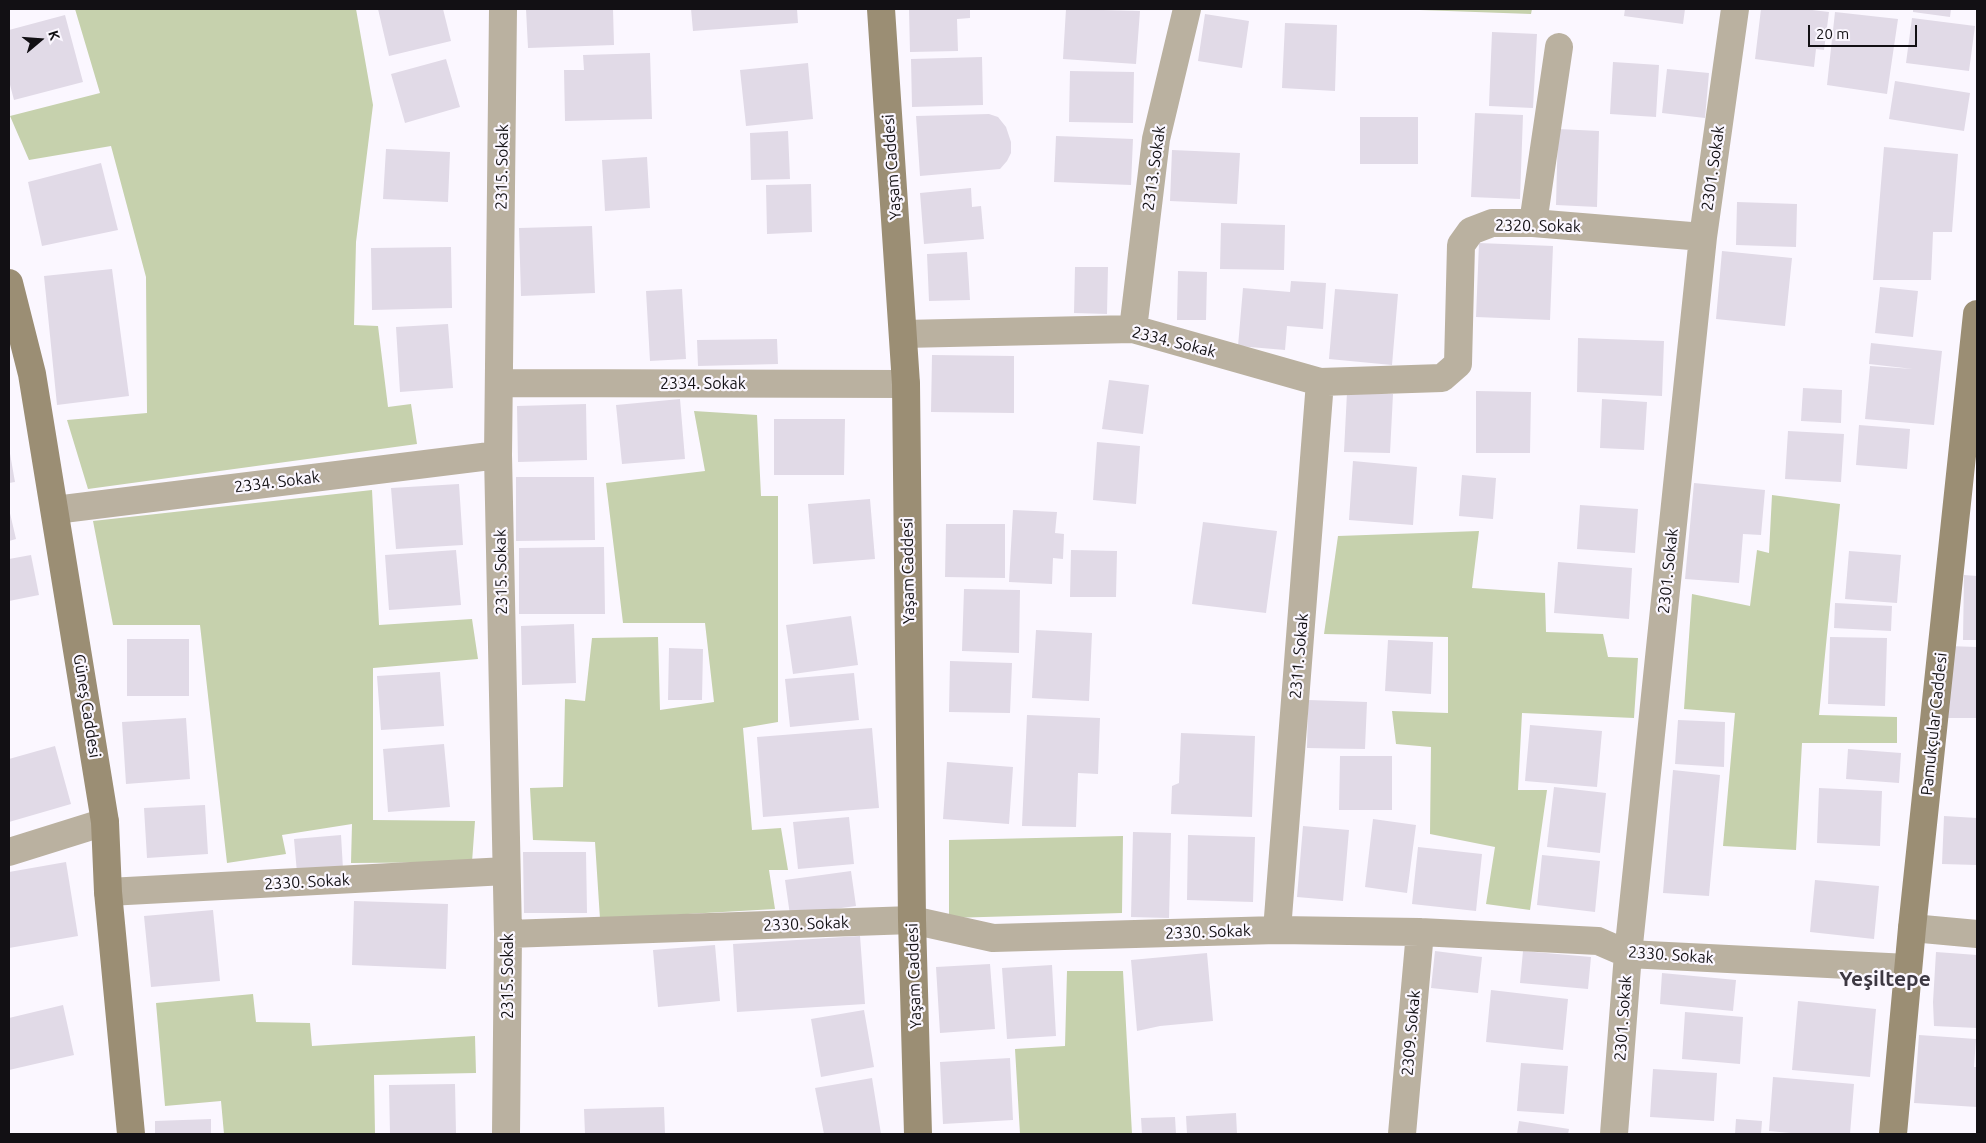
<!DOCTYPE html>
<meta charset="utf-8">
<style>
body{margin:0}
#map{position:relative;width:1986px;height:1143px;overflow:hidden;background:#fbf7ff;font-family:Ubuntu,sans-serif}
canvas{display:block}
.frame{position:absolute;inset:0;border:10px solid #121014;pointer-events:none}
.north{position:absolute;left:15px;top:15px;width:50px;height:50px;-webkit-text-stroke:4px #fbf7ff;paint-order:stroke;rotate:72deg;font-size:14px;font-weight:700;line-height:20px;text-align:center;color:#121014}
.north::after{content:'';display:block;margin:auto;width:18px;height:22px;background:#121014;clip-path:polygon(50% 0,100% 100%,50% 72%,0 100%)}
.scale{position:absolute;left:1808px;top:25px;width:109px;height:22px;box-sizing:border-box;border:2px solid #121014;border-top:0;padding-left:6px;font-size:15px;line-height:18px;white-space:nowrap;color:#121014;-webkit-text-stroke:4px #fbf7ff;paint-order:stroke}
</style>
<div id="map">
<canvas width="1986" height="1143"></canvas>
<div class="frame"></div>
<div class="north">K</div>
<div class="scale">20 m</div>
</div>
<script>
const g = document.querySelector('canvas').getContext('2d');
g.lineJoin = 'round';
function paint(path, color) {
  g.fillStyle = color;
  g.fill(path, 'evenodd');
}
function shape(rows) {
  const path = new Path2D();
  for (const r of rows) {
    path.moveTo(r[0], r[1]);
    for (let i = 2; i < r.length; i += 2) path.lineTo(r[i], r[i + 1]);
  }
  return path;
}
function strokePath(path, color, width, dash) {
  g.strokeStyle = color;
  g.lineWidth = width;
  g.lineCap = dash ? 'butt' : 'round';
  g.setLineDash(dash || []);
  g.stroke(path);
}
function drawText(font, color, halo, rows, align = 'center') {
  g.font = font + ' Ubuntu,sans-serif';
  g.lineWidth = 4.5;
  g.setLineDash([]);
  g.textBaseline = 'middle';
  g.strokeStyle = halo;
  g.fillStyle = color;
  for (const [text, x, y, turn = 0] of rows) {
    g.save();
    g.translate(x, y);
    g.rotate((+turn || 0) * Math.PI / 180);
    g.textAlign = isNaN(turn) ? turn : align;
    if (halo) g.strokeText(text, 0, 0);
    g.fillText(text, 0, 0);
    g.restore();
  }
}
paint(shape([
 [75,9,356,9,373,105,356,242,354,325,378,326,388,407,411,404,417,444,88,489,67,420,147,413,146,277,111,146,29,160,10,116,100,93],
 [1392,9,1532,9,1531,14],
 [694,411,757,415,761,496,778,496,778,722,743,728,752,830,781,828,788,870,769,870,775,909,600,919,595,842,533,840,530,788,563,787,565,699,585,701,592,638,658,637,660,710,714,702,705,623,623,623,606,483,705,471],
 [372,490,379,625,472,619,478,659,373,668,373,820,475,821,472,862,351,863,352,824,282,835,286,854,227,863,200,625,113,625,93,521],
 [1772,495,1840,504,1819,715,1897,717,1897,743,1802,743,1796,850,1723,846,1735,713,1684,709,1692,594,1750,606,1757,550,1769,553],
 [1479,531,1472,588,1545,593,1546,632,1603,634,1608,657,1638,658,1634,718,1522,713,1518,790,1547,790,1530,910,1486,904,1495,847,1430,834,1431,747,1396,744,1392,711,1448,713,1448,637,1324,634,1338,536],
 [1123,836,1122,913,949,918,949,840],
 [1067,971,1123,971,1132,1134,1020,1134,1015,1049,1065,1046],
 [253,994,256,1022,310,1023,312,1046,475,1036,476,1073,374,1075,375,1134,224,1134,221,1101,165,1106,156,1003]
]), '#c6d1ad');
paint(shape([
 [378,9,443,9,451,41,389,56],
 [526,9,613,9,614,45,528,48],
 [691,9,797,9,798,23,693,31],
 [909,9,970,9,970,18,957,19,958,51,910,52],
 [1066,9,1140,11,1136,64,1063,59],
 [1625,9,1685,9,1683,24,1624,16],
 [1761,9,1804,9,1829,12,1824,50,1816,49,1814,67,1755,59],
 [1913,9,1951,9,1950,17,1913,12],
 [1835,12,1898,19,1887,94,1827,85],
 [1205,14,1249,21,1242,68,1198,61],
 [65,15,83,82,14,100,9,81,9,30],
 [1912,18,1975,26,1969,71,1906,63],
 [1285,23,1337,25,1335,91,1282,88],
 [1492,32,1537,34,1533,108,1489,106],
 [650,53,652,119,565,121,564,70,584,70,583,55],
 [982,57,983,105,912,107,911,59],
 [446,59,460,107,405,123,391,74],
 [1613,62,1659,65,1656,117,1610,114],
 [808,63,813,119,746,126,740,70],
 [1667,69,1709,73,1705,118,1662,113],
 [1070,71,1134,72,1133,123,1069,122],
 [1895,81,1970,93,1964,131,1889,119],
 [1475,113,1523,115,1520,199,1471,197],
 [989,114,998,117,1006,127,1011,142,1011,153,1007,161,1000,169,920,176,916,116],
 [1360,117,1418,117,1418,164,1360,164],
 [1558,129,1599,131,1597,207,1556,205],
 [788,131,790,179,751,180,750,133],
 [1056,136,1133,139,1131,185,1054,182],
 [1884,147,1958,154,1952,232,1933,232,1931,280,1873,280],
 [386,149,450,152,448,202,383,199],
 [1172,150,1240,153,1237,204,1170,201],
 [647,157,650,208,605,211,602,160],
 [101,163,118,230,42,246,28,182],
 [811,184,812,232,767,234,766,185],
 [971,188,972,207,981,206,984,239,924,244,920,193],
 [1737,202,1797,204,1796,247,1736,245],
 [1221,223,1285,225,1284,270,1220,269],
 [592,226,595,293,521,296,519,228],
 [1479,243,1553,246,1550,320,1476,317],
 [451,247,452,308,372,310,371,248],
 [1722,251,1792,258,1785,326,1716,319],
 [967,252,970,300,929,301,927,254],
 [1075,267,1108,267,1107,314,1074,313],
 [112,269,129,396,57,405,44,276],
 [1178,271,1207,272,1206,320,1177,320],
 [1291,281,1326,283,1323,329,1287,326,1285,350,1238,346,1243,288,1290,292],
 [1880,287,1918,291,1913,337,1875,333],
 [682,289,686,359,650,361,646,291],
 [1335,289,1398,294,1392,365,1329,359],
 [448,324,453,388,400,392,396,327],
 [1578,338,1664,341,1662,396,1577,392],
 [777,339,778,364,698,366,697,340],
 [1871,343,1942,351,1934,425,1865,419,1870,366,1913,369,1869,364],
 [932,355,1014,356,1014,413,931,412],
 [1109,380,1149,385,1143,434,1102,429],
 [1803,388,1842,390,1841,423,1801,421],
 [1476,391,1531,392,1530,453,1476,453],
 [1347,392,1393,394,1390,453,1344,452],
 [680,399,685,459,622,464,616,405],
 [1602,399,1647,402,1644,450,1600,448],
 [586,404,587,460,518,462,517,406],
 [774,419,845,419,844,475,774,475],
 [1859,425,1910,429,1907,469,1856,465],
 [1788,431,1844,434,1841,482,1785,479],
 [1097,442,1140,446,1136,504,1093,500],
 [9,448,15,482,9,483],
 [1353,461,1417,467,1413,525,1349,520],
 [1462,475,1496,478,1493,519,1459,516],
 [516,477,594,477,595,540,516,541],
 [1694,483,1765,490,1761,535,1743,534,1739,583,1685,579],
 [459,484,463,545,396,549,391,488],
 [870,499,875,559,813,564,808,504],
 [1580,505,1638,509,1635,553,1577,549],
 [9,509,16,539,9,541],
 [1013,510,1057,512,1055,533,1064,534,1063,559,1053,558,1052,584,1009,582],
 [1203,522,1277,531,1266,613,1192,604],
 [946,524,1005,524,1005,578,945,577],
 [604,547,605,614,519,614,519,548],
 [456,550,461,605,389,610,385,555],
 [1071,550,1117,551,1116,597,1070,597],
 [1849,551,1901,555,1897,603,1845,599],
 [31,555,39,595,9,601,9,559],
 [1558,562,1632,568,1629,619,1554,613],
 [1964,575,1977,576,1977,640,1963,640],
 [964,589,1020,590,1019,653,962,651],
 [1835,603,1892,606,1891,631,1834,628],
 [851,616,858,665,793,674,786,625],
 [574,624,576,683,522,685,521,626],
 [1036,630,1092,633,1089,701,1032,698],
 [1830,637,1887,638,1885,706,1828,704],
 [127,639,189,639,189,696,127,696],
 [1388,640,1433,642,1431,694,1385,691],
 [1948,646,1977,647,1977,718,1948,718],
 [669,648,703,649,702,700,668,700],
 [950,661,1012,663,1010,713,949,712],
 [440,672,444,726,381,730,377,676],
 [854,673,859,720,790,727,785,679],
 [1308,700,1367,702,1365,749,1307,748],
 [1027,715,1100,718,1098,774,1078,773,1076,827,1022,826],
 [186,718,190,779,126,784,122,722],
 [1678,720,1725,722,1724,767,1675,764],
 [1530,725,1602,731,1597,787,1525,781],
 [872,728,879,808,763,817,757,737],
 [1181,733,1255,736,1252,817,1171,814,1172,786,1179,783],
 [444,744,450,807,388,812,383,749],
 [55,746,71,804,9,822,9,759],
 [1848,749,1901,753,1899,783,1846,779],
 [1340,756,1392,756,1392,810,1339,810],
 [947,762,1013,767,1009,824,943,819],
 [1673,770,1720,775,1709,896,1663,893],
 [1554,787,1606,793,1600,853,1547,847],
 [1819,788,1882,791,1880,846,1817,843],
 [205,805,208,854,147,858,144,808],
 [1944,816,1977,818,1977,865,1942,864],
 [849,817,854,864,798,869,793,822],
 [1373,819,1416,825,1407,893,1365,887],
 [1303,826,1349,830,1343,901,1297,897],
 [1133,832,1171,833,1169,918,1131,917],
 [341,835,343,869,297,873,294,839],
 [1188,835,1255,837,1253,902,1187,900],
 [1418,847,1482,854,1476,911,1412,904],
 [523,852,586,852,587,913,524,913],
 [1542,855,1600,861,1595,912,1537,905],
 [66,862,78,936,9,948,9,872],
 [851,871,856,906,790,915,785,880],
 [1815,880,1879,886,1874,939,1810,932],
 [354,901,448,904,446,969,352,965],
 [213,910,220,981,151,987,144,916],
 [860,936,865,1004,737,1012,733,944],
 [715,945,720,1001,658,1007,653,950],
 [1435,951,1482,957,1478,993,1431,988],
 [1523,951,1591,957,1588,989,1520,983],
 [1936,952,1977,955,1977,1028,1934,1026,1933,1002],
 [1207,953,1213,1021,1160,1026,1137,1031,1131,960],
 [990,964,995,1029,940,1033,936,967],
 [1052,965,1056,1036,1007,1039,1002,968],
 [1662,973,1736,980,1733,1011,1660,1004],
 [1491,990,1568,999,1563,1050,1486,1042],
 [1798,1001,1876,1009,1870,1077,1792,1070],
 [63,1005,74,1055,9,1070,9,1018],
 [864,1010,874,1067,821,1077,811,1019],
 [1685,1012,1743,1017,1740,1064,1682,1059],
 [1919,1035,1976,1039,1974,1067,1977,1067,1977,1107,1914,1103],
 [1010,1058,1013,1120,943,1124,940,1062],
 [1521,1063,1568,1066,1564,1114,1517,1111],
 [1653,1069,1717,1073,1714,1121,1650,1117],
 [1773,1077,1854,1084,1850,1134,1802,1134,1769,1131],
 [872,1078,881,1134,824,1134,815,1088],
 [455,1084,456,1134,390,1134,389,1085],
 [664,1107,665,1134,585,1134,584,1109],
 [1236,1113,1237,1134,1187,1134,1186,1116],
 [1175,1117,1176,1134,1142,1134,1141,1118],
 [211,1119,211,1134,155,1134,155,1121],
 [1736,1119,1762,1121,1761,1134,1735,1134],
 [1519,1121,1569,1129,1568,1134,1517,1134]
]), '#e1dae7');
strokePath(shape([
 [503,9,498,455,508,934,506,1134],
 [1533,223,1559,47],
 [1133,329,1156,139,1187,9],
 [903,334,1133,329,1320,382,1442,378,1458,364,1461,245,1471,231,1492,223,1533,223,1703,237],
 [500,383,906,384],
 [55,510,498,455],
 [9,852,105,822],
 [108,892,506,871],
 [1912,928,1977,934],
 [1277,930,1320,382],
 [508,934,912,920,993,938,1277,930,1420,932,1598,941,1628,954,1908,968],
 [1402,1134,1420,932],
 [1614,1134,1628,954,1703,237,1735,9]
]), '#bab1a0', 28);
strokePath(shape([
 [881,9,906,384,912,920,918,1134],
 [9,283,32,374,105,822,108,892,131,1134],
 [1893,1134,1912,928,1977,314]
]), '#9b8e74', 28);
drawText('16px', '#121014', '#fbf7ff', [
 ["2315. Sokak",502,167,-89],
 ["Yaşam Caddesi",892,167,-94],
 ["2313. Sokak",1154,168,-82],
 ["2301. Sokak",1713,168,-82],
 ["2320. Sokak",1538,226,1],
 ["2334. Sokak",1174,342,14],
 ["2334. Sokak",703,384],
 ["2334. Sokak",277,482,-7],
 ["Yaşam Caddesi",908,571,-91],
 ["2301. Sokak",1668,571,-84],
 ["2315. Sokak",501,572,-91],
 ["2311. Sokak",1299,656,-85],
 ["Güneş Caddesi",87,706,81],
 ["Pamukçular Caddesi",1934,724,-84],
 ["2330. Sokak",307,882,-3],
 ["2330. Sokak",806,924,-2],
 ["2330. Sokak",1208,932,-2],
 ["2330. Sokak",1671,955,4],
 ["2315. Sokak",508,976,-90],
 ["Yaşam Caddesi",914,976,-92],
 ["2301. Sokak",1623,1018,-86],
 ["2309. Sokak",1411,1033,-85]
]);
drawText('bold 21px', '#3d3842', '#fbf7ff', [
 ["Yeşiltepe",1885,979]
]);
</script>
